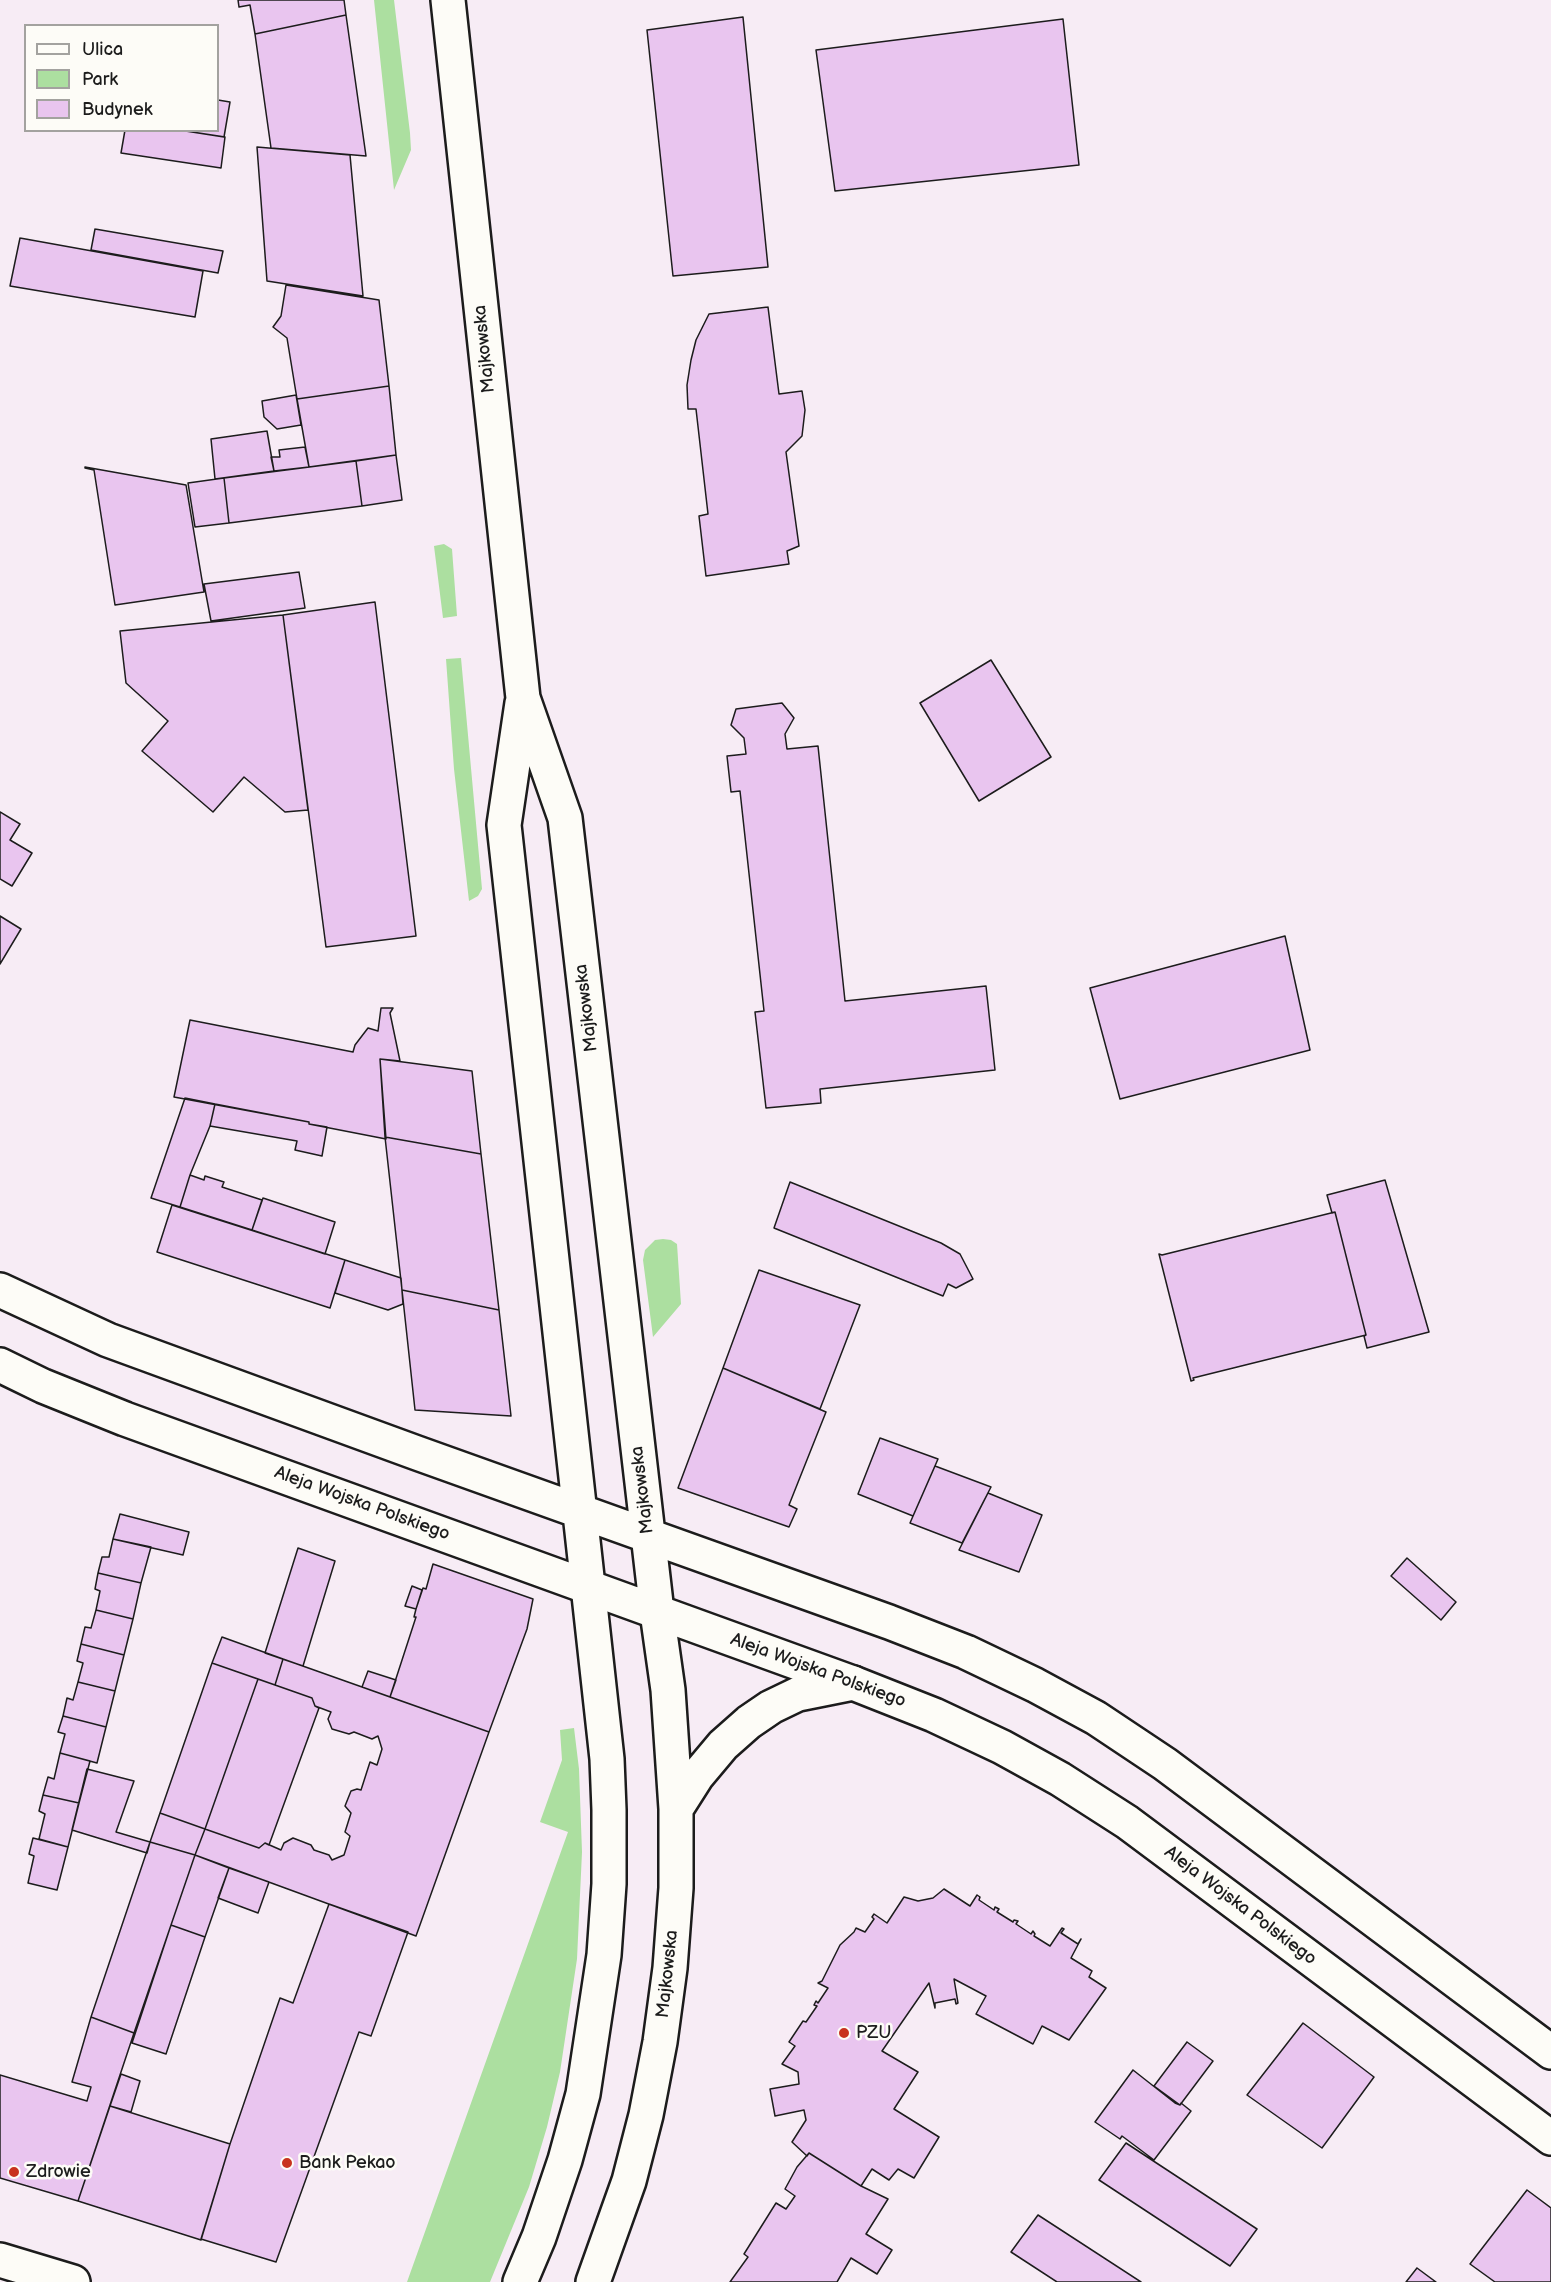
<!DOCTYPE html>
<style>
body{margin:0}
#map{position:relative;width:1551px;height:2282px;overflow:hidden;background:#f7ecf5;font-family:"Balsamiq Sans",sans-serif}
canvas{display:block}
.legend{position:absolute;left:24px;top:24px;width:195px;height:108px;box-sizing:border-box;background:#fdfcf7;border:2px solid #a3a29f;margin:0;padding:8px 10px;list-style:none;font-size:18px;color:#1c1c1c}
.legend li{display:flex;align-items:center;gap:12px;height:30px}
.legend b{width:30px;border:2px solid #a3a29f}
</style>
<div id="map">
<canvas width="1551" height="2282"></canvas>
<ul class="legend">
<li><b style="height:8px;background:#fdfcf7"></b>Ulica</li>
<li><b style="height:16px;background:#acdfa0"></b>Park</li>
<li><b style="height:16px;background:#e9c5ef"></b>Budynek</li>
</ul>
</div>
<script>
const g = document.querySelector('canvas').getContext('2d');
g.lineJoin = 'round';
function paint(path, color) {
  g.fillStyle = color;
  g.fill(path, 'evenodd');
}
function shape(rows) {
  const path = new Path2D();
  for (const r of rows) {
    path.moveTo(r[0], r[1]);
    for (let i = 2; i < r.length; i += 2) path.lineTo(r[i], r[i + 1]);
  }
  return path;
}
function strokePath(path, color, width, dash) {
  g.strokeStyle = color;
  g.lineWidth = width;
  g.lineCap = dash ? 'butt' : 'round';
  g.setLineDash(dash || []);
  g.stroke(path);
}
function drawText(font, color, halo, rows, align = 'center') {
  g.font = font + ' "Balsamiq Sans",sans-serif';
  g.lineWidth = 5;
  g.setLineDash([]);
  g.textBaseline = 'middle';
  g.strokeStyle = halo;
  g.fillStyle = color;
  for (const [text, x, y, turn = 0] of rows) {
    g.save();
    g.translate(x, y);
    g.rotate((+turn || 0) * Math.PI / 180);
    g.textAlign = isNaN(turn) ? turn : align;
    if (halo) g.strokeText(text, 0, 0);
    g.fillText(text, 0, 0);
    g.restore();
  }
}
paint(shape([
 [374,0,394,0,410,133,411,150,394,190],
 [444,544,452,549,457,616,443,618,434,546],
 [461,658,482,889,478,896,469,901,454,769,446,659],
 [663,1239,671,1240,677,1244,681,1304,653,1337,643,1260,645,1250,655,1240],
 [574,1728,579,1769,582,1852,577,1959,560,2072,547,2127,529,2187,490,2282,407,2282,568,1832,540,1822,562,1760,560,1730]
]), '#acdfa0');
const building = shape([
 [238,0,344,0,346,15,255,34,250,5,239,7,238,0],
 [346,15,366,156,271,148,255,34,346,15],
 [743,17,768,267,673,276,647,30,743,17],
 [1063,19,1079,165,835,191,816,50,1063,19],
 [218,100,230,102,224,137,179,130,218,130,218,100],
 [125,130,179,130,225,137,221,168,121,153,125,130],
 [257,147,350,155,363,296,267,281,257,147],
 [95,229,223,251,218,273,91,250,95,229],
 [20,238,203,271,195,317,10,286,20,238],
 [286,285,379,300,389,386,297,399,287,338,273,327,281,316,286,285],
 [768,307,779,394,802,391,805,410,802,436,786,452,799,546,787,551,789,564,706,576,699,516,708,514,696,409,688,409,687,385,691,360,696,340,709,314,768,307],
 [389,386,396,455,309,467,297,399,389,386],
 [296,395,301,425,277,429,264,417,262,401,296,395],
 [267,431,274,471,215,479,211,439,267,431],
 [305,447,309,467,274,471,271,457,280,457,279,450,305,447],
 [396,455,402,500,362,506,356,461,396,455],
 [356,461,362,506,229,523,224,478,356,461],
 [85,467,186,485,204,592,115,605,94,470,85,468,85,467],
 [224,478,229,523,195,527,188,483,224,478],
 [299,572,305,608,211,621,204,584,299,572],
 [375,602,416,936,326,947,283,615,375,602],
 [283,615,308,810,285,812,244,777,213,812,142,751,168,721,126,683,120,631,283,615],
 [991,660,1051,757,979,801,920,703,991,660],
 [782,703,794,718,785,734,787,749,818,746,845,1001,986,986,995,1070,820,1089,821,1103,766,1108,755,1012,764,1011,740,791,731,792,727,756,746,754,744,738,731,725,736,709,782,703],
 [0,812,20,824,10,840,32,853,12,886,0,879,0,812],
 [0,916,21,929,0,964,0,916],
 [1285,936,1310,1050,1120,1099,1090,988,1285,936],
 [381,1008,393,1008,390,1013,400,1061,380,1059,386,1139,309,1124,309,1122,174,1097,190,1020,353,1052,355,1045,368,1028,378,1031,381,1008],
 [380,1059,472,1071,481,1154,385,1137,380,1059],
 [185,1098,215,1104,210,1126,190,1175,180,1207,151,1198,185,1098],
 [215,1104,309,1122,309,1124,327,1127,322,1156,295,1150,297,1141,210,1126,215,1104],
 [385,1137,481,1154,499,1310,402,1290,385,1137],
 [190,1175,204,1180,205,1176,224,1182,222,1187,262,1200,252,1230,180,1207,190,1175],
 [1385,1180,1429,1332,1367,1348,1364,1336,1366,1335,1335,1212,1332,1213,1327,1195,1385,1180],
 [790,1182,941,1243,960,1254,973,1279,956,1288,948,1284,943,1296,774,1228,790,1182],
 [263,1198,335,1222,325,1254,252,1230,263,1198],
 [172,1205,345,1260,330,1308,157,1252,172,1205],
 [1335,1212,1366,1335,1193,1378,1194,1380,1191,1381,1159,1254,1162,1255,1335,1212],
 [345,1260,401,1278,403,1304,388,1310,335,1293,345,1260],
 [759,1270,860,1305,820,1409,723,1368,759,1270],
 [402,1290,499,1310,511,1416,415,1410,402,1290],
 [723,1368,826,1412,789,1505,797,1509,789,1527,678,1488,723,1368],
 [880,1438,938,1459,913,1516,858,1494,880,1438],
 [935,1466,991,1487,962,1543,910,1523,935,1466],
 [988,1493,1042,1515,1019,1572,959,1550,988,1493],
 [120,1514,189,1532,183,1555,113,1539,120,1514],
 [113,1539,151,1547,141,1583,98,1573,102,1557,109,1557,113,1539],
 [298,1548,335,1561,303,1666,265,1653,298,1548],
 [1407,1558,1456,1602,1441,1620,1391,1576,1407,1558],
 [433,1564,533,1599,527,1629,489,1732,390,1697,416,1617,414,1617,416,1609,423,1588,426,1589,433,1564],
 [98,1573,141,1583,133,1619,96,1610,100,1591,95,1589,98,1573],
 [412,1586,422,1590,416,1609,405,1606,412,1586],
 [96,1610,133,1619,124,1655,81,1644,85,1627,91,1628,96,1610],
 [222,1637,283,1659,275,1685,212,1663,222,1637],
 [81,1644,124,1655,115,1691,78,1682,83,1663,77,1661,81,1644],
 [283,1659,489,1732,416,1936,195,1855,205,1829,259,1848,265,1843,281,1850,284,1843,293,1838,311,1845,314,1850,329,1855,332,1860,344,1855,350,1836,345,1832,351,1813,345,1806,351,1791,357,1789,361,1790,370,1762,377,1765,382,1749,378,1736,372,1739,354,1732,349,1734,332,1729,328,1719,331,1712,315,1706,312,1698,275,1685,283,1659],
 [212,1663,258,1679,205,1829,160,1813,212,1663],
 [368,1671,396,1680,390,1697,362,1687,368,1671],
 [258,1679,312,1698,315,1706,319,1708,269,1845,265,1843,259,1848,205,1829,258,1679],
 [78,1682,115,1691,106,1727,63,1716,67,1698,73,1700,78,1682],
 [63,1716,106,1727,97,1763,60,1753,65,1734,58,1732,63,1716],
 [60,1753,90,1761,79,1803,43,1795,48,1777,54,1779,60,1753],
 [87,1769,134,1781,116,1832,150,1842,147,1853,72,1830,87,1769],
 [43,1795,79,1803,68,1847,39,1839,45,1814,39,1811,43,1795],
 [160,1813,205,1829,195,1855,150,1842,160,1813],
 [33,1838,68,1847,57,1890,28,1883,34,1856,29,1854,33,1838],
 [150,1842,195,1855,134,2033,91,2017,150,1842],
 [195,1855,229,1868,205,1937,171,1925,195,1855],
 [229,1868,269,1882,258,1913,218,1898,229,1868],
 [944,1889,970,1906,977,1895,980,1897,979,1900,994,1910,995,1907,999,1909,997,1912,1013,1922,1014,1920,1018,1921,1016,1924,1031,1934,1033,1931,1035,1934,1034,1936,1050,1946,1062,1928,1064,1929,1061,1933,1078,1944,1081,1939,1071,1958,1092,1971,1089,1977,1106,1988,1069,2040,1042,2026,1033,2044,976,2014,986,1996,954,1979,958,2003,956,2004,955,1999,935,2003,935,2008,929,1983,882,2051,918,2072,894,2109,939,2137,914,2178,898,2169,889,2180,872,2169,861,2186,809,2153,807,2156,792,2142,806,2120,804,2110,775,2116,770,2089,799,2084,798,2072,782,2064,795,2046,789,2042,803,2021,806,2022,817,2006,814,2005,816,2001,818,2003,828,1988,818,1983,822,1981,840,1945,854,1932,856,1928,865,1932,874,1919,872,1917,874,1914,887,1923,904,1897,918,1901,933,1898,944,1889],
 [329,1904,408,1932,371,2036,359,2032,276,2262,201,2239,230,2144,280,1998,293,2003,329,1904],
 [171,1925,205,1937,166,2054,132,2043,171,1925],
 [91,2017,134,2033,78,2201,0,2178,0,2075,87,2101,91,2087,72,2082,91,2017],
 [1303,2023,1374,2077,1322,2148,1247,2095,1303,2023],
 [1187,2042,1213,2061,1180,2105,1154,2086,1187,2042],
 [1133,2070,1175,2103,1180,2105,1181,2103,1191,2111,1154,2160,1122,2136,1120,2139,1095,2122,1133,2070],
 [121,2074,140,2081,131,2112,110,2106,121,2074],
 [110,2106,230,2144,201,2240,78,2201,110,2106],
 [1126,2143,1257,2229,1230,2266,1099,2180,1126,2143],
 [809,2153,861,2186,888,2199,866,2234,892,2250,877,2274,851,2258,837,2282,730,2282,748,2257,744,2254,776,2203,786,2209,795,2196,785,2189,797,2167,809,2153],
 [1527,2190,1551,2208,1551,2282,1495,2282,1470,2264,1527,2190],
 [1038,2215,1141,2282,1057,2282,1011,2252,1038,2215],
 [1417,2268,1436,2282,1406,2282,1417,2268]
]);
paint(building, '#e9c5ef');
strokePath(building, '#1c1c1c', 1.5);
const minor = shape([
 [0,2260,73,2282]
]);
const tertiary = shape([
 [676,1809,697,1776,723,1745,749,1722,771,1707,798,1694,853,1683],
 [520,2282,539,2237,565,2160,583,2094,604,1955,609,1884,609,1810,607,1759,588,1586],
 [593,2282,629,2181,646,2115,660,2042,670,1968,676,1888,676,1809,668,1690,657,1612]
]);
const secondary = shape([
 [448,0,523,698,565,818,657,1612],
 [522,703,504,825,588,1586],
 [0,1290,108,1340,417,1453,889,1622,966,1652,1035,1685,1096,1718,1165,1764,1551,2052],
 [0,1365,43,1386,125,1419,853,1683,934,1715,1002,1747,1060,1779,1127,1822,1551,2138]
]);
strokePath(minor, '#1c1c1c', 38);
strokePath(tertiary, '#1c1c1c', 38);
strokePath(secondary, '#1c1c1c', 38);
strokePath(minor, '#fdfcf7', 33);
strokePath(tertiary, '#fdfcf7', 33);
strokePath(secondary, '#fdfcf7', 33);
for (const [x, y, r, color] of [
 [844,2033,6,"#c8321e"],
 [287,2163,6,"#c8321e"],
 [14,2172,6,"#c8321e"]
]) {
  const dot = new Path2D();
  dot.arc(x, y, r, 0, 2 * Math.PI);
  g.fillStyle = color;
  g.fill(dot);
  strokePath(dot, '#fdfcf7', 2);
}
drawText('18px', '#1c1c1c', '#fdfcf7', [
 ["Majkowska",485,349,-96],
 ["Majkowska",587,1008,-97],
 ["Majkowska",643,1490,-97],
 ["Aleja Wojska Polskiego",362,1504,20],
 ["Aleja Wojska Polskiego",818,1671,20],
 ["Aleja Wojska Polskiego",1240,1906,37],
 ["Majkowska",668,1974,-84]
]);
drawText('18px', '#1c1c1c', '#fdfcf7', [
 ["PZU",856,2033],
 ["Bank Pekao",299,2163],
 ["Zdrowie",26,2172]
], 'left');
</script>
